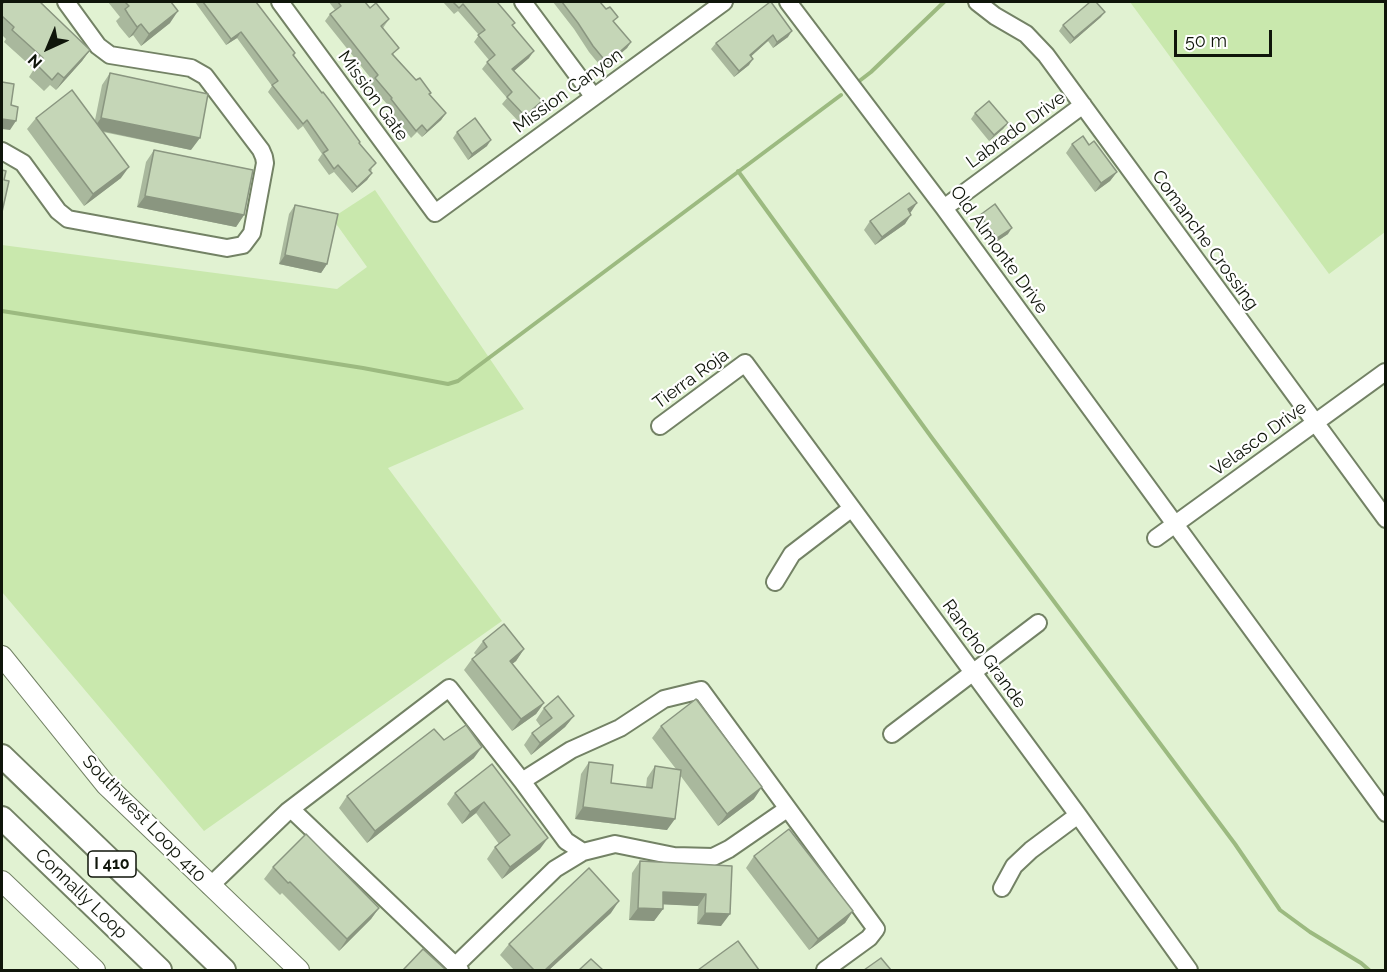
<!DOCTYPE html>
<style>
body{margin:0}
#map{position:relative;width:1387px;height:972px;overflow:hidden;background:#e1f2d2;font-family:Raleway,sans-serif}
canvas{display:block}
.frame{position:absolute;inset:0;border:3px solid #0f150a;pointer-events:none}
.north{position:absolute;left:18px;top:18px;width:60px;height:60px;-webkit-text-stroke:4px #fff;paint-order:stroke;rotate:224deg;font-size:16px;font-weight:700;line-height:24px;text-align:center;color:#0f150a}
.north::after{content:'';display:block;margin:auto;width:21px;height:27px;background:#0f150a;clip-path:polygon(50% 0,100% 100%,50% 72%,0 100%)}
.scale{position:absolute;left:1174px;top:30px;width:98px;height:27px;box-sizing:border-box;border:3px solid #0f150a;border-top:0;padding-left:8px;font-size:18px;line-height:21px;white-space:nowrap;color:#0f150a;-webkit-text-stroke:4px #fff;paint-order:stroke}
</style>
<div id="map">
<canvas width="1387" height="972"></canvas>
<div class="frame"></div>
<div class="north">N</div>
<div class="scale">50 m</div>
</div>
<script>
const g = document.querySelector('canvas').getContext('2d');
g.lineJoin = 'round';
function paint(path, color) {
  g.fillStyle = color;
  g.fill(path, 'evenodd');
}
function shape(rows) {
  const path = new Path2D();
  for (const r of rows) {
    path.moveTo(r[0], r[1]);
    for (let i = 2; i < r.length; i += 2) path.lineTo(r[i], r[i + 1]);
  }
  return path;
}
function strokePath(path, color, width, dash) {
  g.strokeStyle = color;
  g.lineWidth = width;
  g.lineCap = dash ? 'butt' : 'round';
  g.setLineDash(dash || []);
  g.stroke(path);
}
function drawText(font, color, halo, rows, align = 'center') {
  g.font = font + ' Raleway,sans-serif';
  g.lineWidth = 4.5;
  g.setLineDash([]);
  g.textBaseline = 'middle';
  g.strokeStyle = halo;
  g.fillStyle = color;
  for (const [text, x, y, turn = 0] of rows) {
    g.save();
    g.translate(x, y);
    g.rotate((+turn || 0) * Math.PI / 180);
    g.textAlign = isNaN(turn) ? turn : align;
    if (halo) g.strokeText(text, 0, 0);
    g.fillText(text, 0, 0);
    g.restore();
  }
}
paint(shape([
 [1130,2,1385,2,1385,232,1329,274],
 [375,190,524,409,388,468,502,621,204,831,2,592,2,245,337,289,367,267,332,218]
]), '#c9e8ad');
strokePath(shape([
 [858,82,871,72,944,2],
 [738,171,932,438,1235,844,1280,910,1310,932,1361,963,1369,970],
 [2,311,363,368,448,384,458,381,841,95]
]), '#9cba80', 4);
const minor = shape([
 [280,2,435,213,724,2],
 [523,2,593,96],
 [788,2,944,208,1386,813],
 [977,2,995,16,1026,34,1046,55,1386,519],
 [2,151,23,163,58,211,68,219,227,248,243,245,252,233,265,163,264,157,261,150,205,76,191,68,110,55,98,46,66,2],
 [944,208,1083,105],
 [660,426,745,363,1078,815,1189,970],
 [1156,538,1385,372],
 [775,582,792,554,852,508],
 [892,734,1038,623],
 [522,781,566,841,583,852],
 [291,809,460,970],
 [210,886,288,811,449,688,522,781,571,750,620,728,664,699,701,690,876,929,869,938,825,970],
 [1002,888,1014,866,1031,850,1078,815],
 [455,966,555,869,583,852,615,844,674,856,713,857,729,849,787,809]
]);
const major = shape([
 [2,656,106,785,299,970],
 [2,881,95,970]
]);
const highway = shape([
 [2,756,224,970],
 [2,818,160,970]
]);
strokePath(minor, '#738265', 20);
strokePath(major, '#738265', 22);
strokePath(highway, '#738265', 26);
strokePath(minor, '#fff', 16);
strokePath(major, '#fff', 20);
strokePath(highway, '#fff', 22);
paint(shape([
 [4,2,43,2,42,3,90,50,82,61,56,90,50,85,44,91,29,77,34,69,4,42,6,39,2,35,2,4],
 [108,2,173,2,172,3,170,23,141,46,133,35,129,38,119,26,116,21,120,17],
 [195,2,256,2,295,53,294,55,359,144,372,170,370,172,372,173,367,180,352,193,334,172,329,175,318,160,322,154,303,126,298,130,268,92,272,86,237,38,226,45],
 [329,2,365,2,370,8,389,19,383,28,394,55,416,80,431,93,429,95,446,113,441,120,422,137,417,132,411,138,386,105,387,104,370,85,373,81,325,21,330,14,335,10],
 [443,2,498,2,498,3,512,26,529,58,514,71,537,108,520,123,502,104,507,98,482,69,489,60,474,42,479,35,458,11,454,14],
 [553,2,600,2,614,22,631,42,627,48,603,69,589,52,574,29],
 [770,2,788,37,773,48,768,41,751,56,749,65,734,77,711,49,716,43],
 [1101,17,1070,44,1059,31,1063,25],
 [110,73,191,150,103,132,121,178,84,206,27,129,36,118,95,120,102,85],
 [975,113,1008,123,1003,129,989,141,971,119],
 [457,132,487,146,468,160,453,138],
 [1072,144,1089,145,1117,172,1110,181,1095,192,1066,153],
 [154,150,244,215,236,227,137,207,146,162],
 [295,205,327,264,321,273,279,264,289,214],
 [910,212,905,224,875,245,864,230,870,221],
 [980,215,1008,234,993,244,976,220],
 [483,641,524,649,516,661,512,664,544,703,536,714,512,731,464,670,472,659,476,655,474,653],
 [544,708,574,716,565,727,531,755,524,745,532,733,541,727,536,720],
 [661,726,754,799,718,826,680,775,667,830,575,819,581,774,589,762,611,783,646,787,647,778,655,766,676,769,652,738],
 [444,740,474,758,367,843,339,808,347,796],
 [492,764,540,849,502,879,487,859,495,847,499,844,476,813,462,824,447,804,455,793],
 [754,856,853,911,845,923,809,950,746,868],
 [640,861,732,866,721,926,697,924,698,906,663,904,663,909,654,921,629,920,632,873],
 [273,867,379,908,371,919,339,951,282,893,280,895,264,879],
 [611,913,549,970,514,970,500,955,509,944]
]), '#a9b89d');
paint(shape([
 [178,11,170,23,141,46,149,34],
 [1105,12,1101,17,1070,44,1074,38],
 [141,24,133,35,129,38,137,27],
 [792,31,788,37,773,48,777,42],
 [241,32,237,38,226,45,231,39],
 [773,35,768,41,746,61,750,55],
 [631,42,627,48,603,69,607,63],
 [90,50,82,61,56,90,64,78],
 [534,51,529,58,508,76,512,69],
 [753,59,749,65,734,77,739,71],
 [542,101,537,108,520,123,525,116],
 [446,113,441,120,422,137,427,131],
 [101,118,200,138,191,150,93,129],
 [2,119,16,121,10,130,2,129],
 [1008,123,1003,129,989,141,994,135],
 [491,140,487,146,468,160,472,154],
 [129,167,121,178,84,206,93,194],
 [1117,172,1110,181,1095,192,1101,183],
 [372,173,367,180,352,193,357,187],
 [145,196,244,215,236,227,137,207],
 [917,203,911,212,901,218,908,209],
 [911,215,905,224,875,245,882,237],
 [1012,228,1008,234,993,244,997,238],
 [285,255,327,264,321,273,279,264],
 [524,649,516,661,502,672,510,661],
 [544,703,536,714,512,731,521,719],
 [574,716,565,727,531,755,540,743],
 [482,747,474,758,367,843,375,831],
 [762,787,754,799,718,826,727,814],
 [484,802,476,813,462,824,470,812],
 [583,807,675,819,667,830,575,819],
 [548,838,540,849,502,879,510,867],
 [663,892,706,894,698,906,655,904],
 [619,901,611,913,549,970,545,970],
 [379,908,371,919,339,951,347,939],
 [638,908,663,909,654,921,629,920],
 [853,911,845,923,809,950,818,939],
 [705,913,730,914,721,926,697,924]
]), '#8a9680');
const building = shape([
 [4,2,42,2,41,3,90,50,64,78,58,73,52,80,37,65,43,58,12,30,14,27,2,16,2,4,4,2],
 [125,2,172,2,171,2,178,11,149,34,141,24,137,27,128,14,125,9,129,6,125,2],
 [203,2,256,2,295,53,293,55,322,93,323,92,330,101,360,142,359,143,376,163,369,170,372,173,357,187,338,165,334,169,323,153,328,150,307,120,303,124,272,85,278,81,241,32,231,39,203,2],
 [338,2,365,2,370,8,376,3,389,19,381,26,399,48,392,54,416,80,420,78,431,93,429,94,446,113,427,131,422,125,416,131,391,99,392,98,375,78,378,75,330,14,341,6,338,2],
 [453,2,498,2,497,2,515,23,512,25,534,51,512,69,542,101,525,116,507,97,512,92,487,62,495,55,478,35,485,30,463,4,459,8,453,2],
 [562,2,600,2,606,9,610,7,618,17,613,21,631,42,607,63,593,46,578,23,562,2],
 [770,2,771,2,792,31,777,42,773,35,750,55,753,59,739,71,716,43,770,2],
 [1090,2,1096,2,1105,12,1074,38,1063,25,1090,2],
 [110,73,208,94,200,138,101,118,110,73],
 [2,82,14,84,11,105,18,107,16,121,2,119,2,82],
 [72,90,129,167,93,194,36,118,72,90],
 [989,101,1008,123,994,135,975,113,989,101],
 [475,118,491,140,472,154,457,132,475,118],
 [1083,136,1089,145,1094,141,1117,172,1101,183,1072,144,1083,136],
 [154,150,253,170,244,215,145,196,154,150],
 [2,170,6,171,4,180,9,181,2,212,2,170],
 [909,193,917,203,908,209,911,215,882,237,870,221,909,193],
 [995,204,1012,228,997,238,980,215,995,204],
 [295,205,338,214,327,264,285,255,295,205],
 [504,624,524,649,510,661,544,703,521,719,472,659,487,647,483,641,504,624],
 [558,696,574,716,540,743,532,733,552,718,544,708,558,696],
 [696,699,762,787,727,814,661,726,696,699],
 [466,725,482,747,375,831,347,796,434,729,444,740,466,725],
 [589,762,613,765,611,783,652,788,655,766,681,770,675,819,583,807,589,762],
 [492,764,548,838,510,867,495,847,510,835,484,802,470,812,455,793,492,764],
 [789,829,853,911,818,939,754,856,789,829],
 [306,834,379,908,347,939,290,882,288,883,273,867,306,834],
 [640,861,732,866,730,914,705,913,706,894,663,892,663,909,638,908,640,861],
 [589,868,619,901,545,970,534,970,509,944,589,868],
 [738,941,759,970,698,970,738,941],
 [423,949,446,970,403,970,423,949],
 [881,958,891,970,864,970,881,958],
 [591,959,603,970,579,970,591,959]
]);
paint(building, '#c5d6b7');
strokePath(building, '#8a9680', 1.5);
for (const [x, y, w] of [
 [112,864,48]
]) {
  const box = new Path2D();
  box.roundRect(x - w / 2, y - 13, w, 26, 4.5);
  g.fillStyle = '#fff';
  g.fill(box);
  strokePath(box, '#0f150a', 1.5);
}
drawText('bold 16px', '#0f150a', null, [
 ["I 410",112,864]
]);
drawText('18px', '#0f150a', '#fff', [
 ["Mission Canyon",568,91,-36],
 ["Mission Gate",373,96,54],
 ["Labrado Drive",1016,130,-36],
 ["Comanche Crossing",1205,240,54],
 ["Old Almonte Drive",999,250,54],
 ["Tierra Roja",691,379,-36],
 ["Velasco Drive",1259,439,-36],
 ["Rancho Grande",984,654,54],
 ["Southwest Loop 410",144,819,46],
 ["Connally Loop",81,894,44]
]);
</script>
